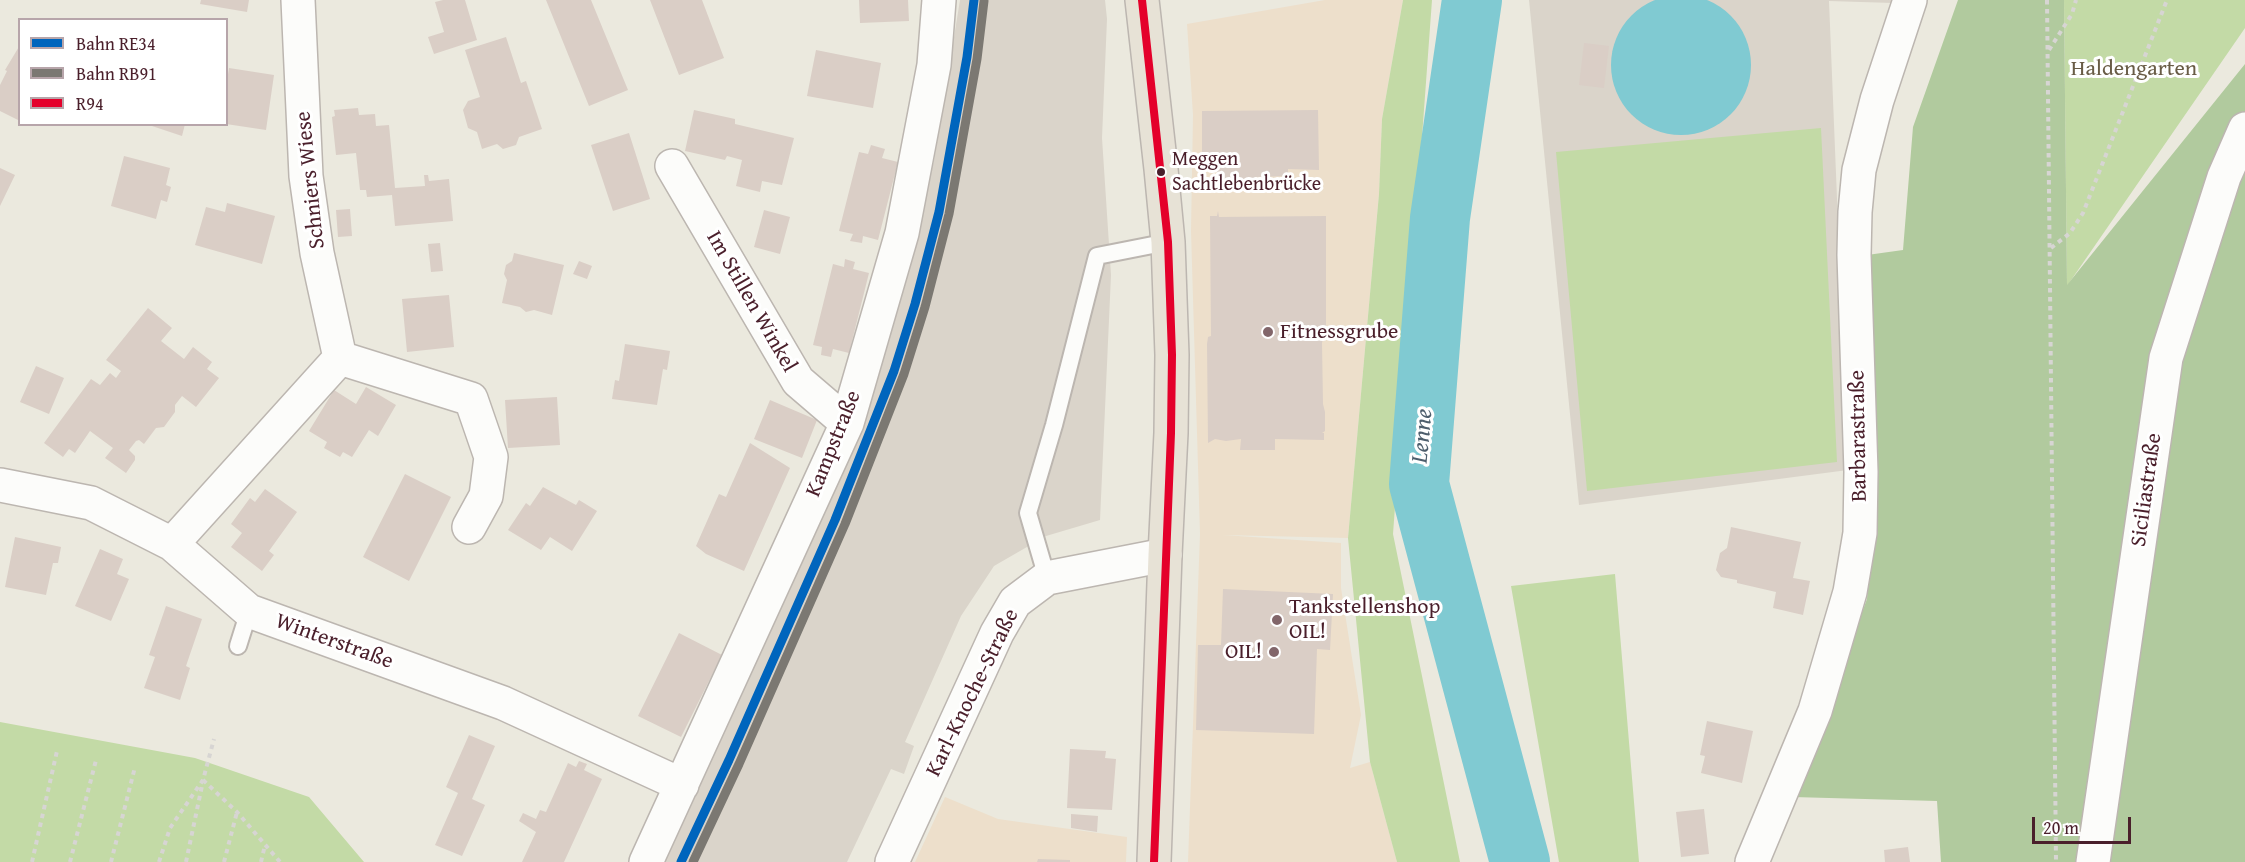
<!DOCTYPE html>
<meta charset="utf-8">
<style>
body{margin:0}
#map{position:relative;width:2245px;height:862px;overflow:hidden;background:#ebe9de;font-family:"Gentium Book Plus",serif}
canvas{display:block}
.legend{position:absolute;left:18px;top:18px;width:210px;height:108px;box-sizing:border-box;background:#fff;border:2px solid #b7a5aa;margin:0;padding:8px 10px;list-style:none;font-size:18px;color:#4a1f2b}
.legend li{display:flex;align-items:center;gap:12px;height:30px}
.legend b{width:30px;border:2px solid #b7a5aa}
.scale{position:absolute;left:2032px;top:817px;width:99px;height:27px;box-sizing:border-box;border:3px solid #4a1f2b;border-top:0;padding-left:8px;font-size:18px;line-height:21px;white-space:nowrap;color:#4a1f2b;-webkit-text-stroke:4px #fff;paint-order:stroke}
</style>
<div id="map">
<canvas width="2245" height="862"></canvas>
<ul class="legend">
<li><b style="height:8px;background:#0065bd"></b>Bahn RE34</li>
<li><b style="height:8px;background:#7b7872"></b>Bahn RB91</li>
<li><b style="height:8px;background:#e4002b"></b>R94</li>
</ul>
<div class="scale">20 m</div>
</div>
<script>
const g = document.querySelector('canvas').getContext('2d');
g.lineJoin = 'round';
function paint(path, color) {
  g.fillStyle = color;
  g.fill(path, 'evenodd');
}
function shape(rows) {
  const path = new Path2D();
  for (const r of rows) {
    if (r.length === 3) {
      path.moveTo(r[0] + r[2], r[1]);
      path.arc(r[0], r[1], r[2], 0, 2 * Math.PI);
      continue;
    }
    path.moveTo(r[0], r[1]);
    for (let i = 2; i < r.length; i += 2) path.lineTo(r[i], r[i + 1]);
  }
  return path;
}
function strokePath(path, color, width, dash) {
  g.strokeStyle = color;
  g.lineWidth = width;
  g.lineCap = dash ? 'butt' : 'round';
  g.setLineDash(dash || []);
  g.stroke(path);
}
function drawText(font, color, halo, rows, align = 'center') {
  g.font = font + ' "Gentium Book Plus",serif';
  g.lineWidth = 6;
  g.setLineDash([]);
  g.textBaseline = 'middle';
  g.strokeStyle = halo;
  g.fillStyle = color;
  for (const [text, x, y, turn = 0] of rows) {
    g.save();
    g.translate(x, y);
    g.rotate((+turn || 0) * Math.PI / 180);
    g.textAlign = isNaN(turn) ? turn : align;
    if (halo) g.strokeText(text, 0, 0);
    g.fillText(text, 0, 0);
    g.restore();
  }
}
paint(shape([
 [1325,0,1403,0,1382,119,1379,194,1348,538,1223,535,1341,543,1341,588,1361,715,1350,768,1370,762,1397,862,1188,862,1200,534,1191,231,1193,115,1187,24],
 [945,797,998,819,1127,837,1126,862,915,862]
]), '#eddfcb');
paint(shape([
 [960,0,1105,0,1107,19,1102,138,1111,275,1100,520,1046,536,994,566,961,616,905,742,914,746,904,774,891,769,847,862,653,862,890,325,934,161],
 [1529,0,1894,0,1893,3,1829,1,1848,470,1579,505]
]), '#dad4ca');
paint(shape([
 [1403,0,1432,0,1393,534,1460,862,1397,862,1370,762,1348,538,1379,194,1382,119],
 [2064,0,2245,0,2245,28,2067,286],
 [1821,128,1837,462,1587,491,1556,152],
 [1615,574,1639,862,1559,862,1511,586],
 [0,722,195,758,309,797,364,862,0,862]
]), '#c3daa6');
paint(shape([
 [1958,0,2064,0,2067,285,2245,64,2245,862,1941,862,1937,801,1793,797,1867,599,1871,537,1860,256,1903,250,1913,127]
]), '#b1ca9e');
paint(shape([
 [1681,65,70]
]), '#80cad2');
strokePath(shape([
 [1472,0,1440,218,1419,484,1520,862]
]), '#80cad2', 60);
paint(shape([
 [201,0,249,0,247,12,200,4],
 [443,0,465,0,477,40,434,54,428,37,444,32,435,2],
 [546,0,591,0,628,90,589,106],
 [650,0,702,0,724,58,679,75],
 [859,0,908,0,909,21,860,23],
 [506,37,521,83,526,81,542,129,519,137,516,145,503,149,497,144,482,149,477,132,468,128,463,110,468,101,480,97,465,50],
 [1584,43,1609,46,1604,88,1579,85],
 [20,45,20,121,0,111,0,85,7,71,5,70],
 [816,50,881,63,873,108,807,96],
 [229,68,274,75,266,130,226,124,226,86],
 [358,108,359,115,375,114,376,126,389,125,395,188,425,186,424,175,428,175,429,181,449,179,453,221,395,226,392,195,367,197,366,190,360,190,356,153,336,155,332,117,335,116,334,110],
 [694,110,735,119,735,124,794,138,782,185,762,181,760,192,736,186,742,160,727,156,725,160,685,151],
 [1318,110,1319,170,1288,169,1288,176,1255,177,1255,187,1217,186,1217,169,1202,170,1202,111],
 [146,124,185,124,182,136],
 [629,133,650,199,613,211,591,145],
 [871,145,885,149,882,158,898,162,878,240,863,236,862,243,850,241,853,234,839,231,859,152,868,154],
 [124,156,170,168,166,185,171,187,167,202,161,200,156,219,111,206],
 [0,168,15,175,0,206],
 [227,203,275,216,262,264,195,245,206,207,225,212],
 [350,209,352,236,338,237,336,210],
 [764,210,790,217,780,254,754,247],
 [1218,211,1219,217,1326,216,1326,339,1323,339,1322,343,1323,404,1325,412,1325,431,1322,433,1324,433,1324,440,1275,439,1275,450,1240,450,1241,439,1226,441,1215,439,1208,443,1207,344,1208,337,1211,336,1210,216,1217,216],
 [440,243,443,271,431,272,428,244],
 [514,253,564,265,552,315,534,310,526,312,520,307,502,303,507,280,504,274,506,265,512,261],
 [845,259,855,262,853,269,869,273,849,353,833,349,831,357,821,355,822,347,813,345,833,264,844,267],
 [579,261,592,266,587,279,573,274],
 [449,295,454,347,407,352,402,299],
 [148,308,172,328,161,341,184,359,193,347,212,362,207,369,219,378,196,407,182,396,175,405,175,412,164,427,156,428,144,444,139,440,136,441,129,450,135,456,135,460,126,473,105,458,113,448,90,431,75,453,69,449,63,457,44,443,91,379,100,385,110,373,116,378,121,371,106,360],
 [625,344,670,351,667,370,663,369,657,405,612,399,615,380,619,381],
 [36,366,64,378,49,414,20,402],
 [366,387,396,405,378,436,369,430,352,457,343,452,340,457,324,448,327,442,309,431,334,390,356,404],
 [557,397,560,445,508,448,505,400],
 [770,400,817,420,802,458,754,439],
 [750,443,790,468,744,571,706,554,696,546,719,494,726,497],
 [405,474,451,497,409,581,363,557],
 [543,487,576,505,579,500,597,511,572,551,550,537,541,550,508,530,526,503,530,506],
 [265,489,297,512,269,551,274,555,262,571,231,547,242,533,231,524,250,498,255,502],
 [1731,527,1801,542,1793,578,1810,581,1803,615,1773,608,1776,592,1737,583,1737,580,1721,577,1716,570,1720,553,1727,548],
 [15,537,61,547,58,563,53,563,46,595,5,587],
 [100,549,123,559,117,574,129,579,111,621,75,606],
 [1223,589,1333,594,1330,650,1317,649,1314,734,1196,730,1198,645,1221,645],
 [166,606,202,619,186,666,190,668,180,700,144,688,155,657,149,655],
 [679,633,722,655,681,737,638,716],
 [1707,721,1753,731,1742,783,1701,773,1705,756,1700,755],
 [469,735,495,746,472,799,485,805,462,856,435,845,458,793,446,787],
 [1070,749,1106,751,1105,758,1116,759,1112,810,1067,808],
 [579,761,587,764,584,770,602,779,564,862,522,862,536,832,519,821,523,813,536,819,540,810,546,812,568,763,576,767],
 [1704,809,1709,854,1681,857,1676,812],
 [1071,814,1098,816,1097,832,1071,828],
 [1908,847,1910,862,1885,862,1884,850],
 [1038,859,1070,860,1070,862,1037,862]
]), '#dacec6');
const lane = shape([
 [1047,578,1028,513,1054,425,1097,256,1168,242],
 [238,646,249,611]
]);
const street = shape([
 [298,0,306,176,317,253,340,358],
 [672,166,798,381,847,423],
 [0,485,91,503,172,544,249,611,503,703,682,785],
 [172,544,340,358,471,399,491,457,486,496,469,527],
 [646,862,847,423,902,233,934,65,939,0],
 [892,862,997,633,1015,602,1047,578,1165,555],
 [1752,862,1815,711,1850,592,1860,533,1861,472,1854,255,1855,212,1859,170,1877,100,1910,0],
 [2093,862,2166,358,2224,177,2245,129]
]);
const primary = shape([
 [1142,0,1161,169,1168,242,1172,355,1171,433,1165,555,1154,862]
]);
strokePath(lane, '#bcb6b0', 20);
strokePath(street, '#bcb6b0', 36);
strokePath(primary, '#bcb6b0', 36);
strokePath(shape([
 [2047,0,2056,862],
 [2049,50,2072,14,2076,0],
 [2051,248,2070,233,2083,213,2167,0],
 [203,780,237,812,280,862],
 [32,862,57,751],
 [70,862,96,760],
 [111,862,135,767],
 [159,862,170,828,203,780,214,739],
 [186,862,203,781],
 [224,862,237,812],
 [261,862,265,845]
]), '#d7d5d3', 4, [4.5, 4.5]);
strokePath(lane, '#fcfcfa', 16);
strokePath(street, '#fcfcfa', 33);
strokePath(primary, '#e7e2d6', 33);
strokePath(shape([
 [1142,0,1168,242,1172,355,1171,433,1154,862]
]), '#e4002b', 8);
strokePath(shape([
 [681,862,729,760,835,520,894,371,915,304,939,212,967,57,974,0]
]), '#0065bd', 9);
strokePath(shape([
 [693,862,739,764,845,524,904,374,925,307,949,214,977,59,984,1]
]), '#7b7872', 9);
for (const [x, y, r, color] of [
 [1161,172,5,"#4a1f2b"],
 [1268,332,6,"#82666a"],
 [1277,620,6,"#82666a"],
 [1274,652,6,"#82666a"]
]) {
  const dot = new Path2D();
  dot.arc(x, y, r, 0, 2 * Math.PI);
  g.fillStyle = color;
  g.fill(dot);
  strokePath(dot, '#fff', 2);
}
drawText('20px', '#4a1f2b', '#fff', [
 ["Meggen",1172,160],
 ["Sachtlebenbrücke",1172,185]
], 'left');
drawText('22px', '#695c46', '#fff', [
 ["Haldengarten",2134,69]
]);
drawText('22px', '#4a1f2b', '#fff', [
 ["Schniers Wiese",311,180,-96],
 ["Im Stillen Winkel",751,302,60],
 ["Barbarastraße",1859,436,-91],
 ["Kampstraße",834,444,-68],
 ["Siciliastraße",2147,490,-82],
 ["Winterstraße",334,642,20],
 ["Karl-Knoche-Straße",973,693,-64]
]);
drawText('22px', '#4a1f2b', '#fff', [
 ["Fitnessgrube",1280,332],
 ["Tankstellenshop",1289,607],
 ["OIL!",1289,632],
 ["OIL!",1262,652,"right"]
], 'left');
drawText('italic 24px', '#4d5e6c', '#fff', [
 ["Lenne",1423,436,-85]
]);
</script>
